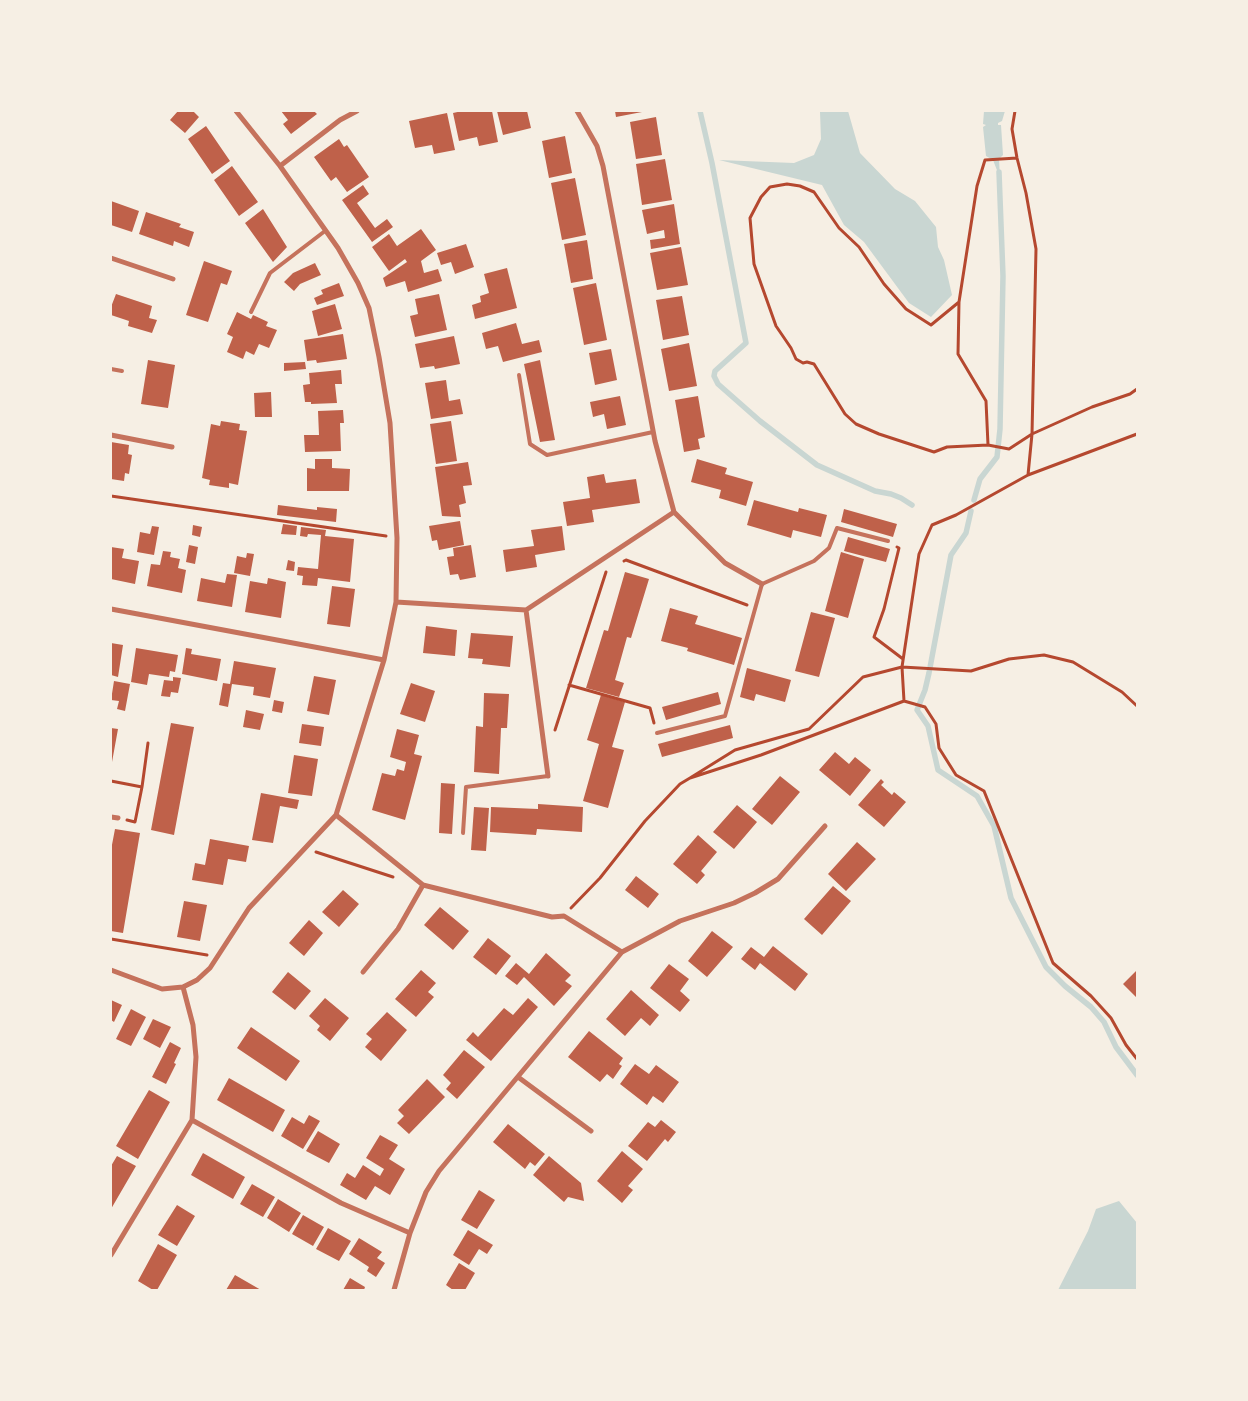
<!DOCTYPE html>
<style>
body{margin:0}
#map{position:relative;width:1248px;height:1401px;overflow:hidden;background:#f6efe4;font-family:"Public Sans",sans-serif}
canvas{display:block}
.frame{position:absolute;inset:0;border:112px solid #f6efe4;pointer-events:none}
</style>
<div id="map">
<canvas width="1248" height="1401"></canvas>
<div class="frame"></div>
</div>
<script>
const g = document.querySelector('canvas').getContext('2d');
g.lineJoin = 'round';
function paint(path, color) {
  g.fillStyle = color;
  g.fill(path, 'evenodd');
}
function shape(rows) {
  const path = new Path2D();
  for (const r of rows) {
    path.moveTo(r[0], r[1]);
    for (let i = 2; i < r.length; i += 2) path.lineTo(r[i], r[i + 1]);
  }
  return path;
}
function strokePath(path, color, width, dash) {
  g.strokeStyle = color;
  g.lineWidth = width;
  g.lineCap = dash ? 'butt' : 'round';
  g.setLineDash(dash || []);
  g.stroke(path);
}
paint(shape([
 [848,111,860,153,895,189,915,201,936,227,938,247,944,260,952,295,931,317,909,303,864,242,844,225,822,185,719,160,794,163,814,155,821,139,820,112],
 [984,111,1005,111,1002,121,998,123,998,125,1001,125,1003,155,999,159,1000,178,993,160,986,156,983,127,986,125,983,124],
 [1119,1201,1137,1223,1137,1290,1058,1290,1088,1231,1096,1209]
]), '#c9d6d2');
strokePath(shape([
 [700,111,712,163,746,343,715,371,714,376,718,384,760,421,817,465,875,491,891,494,901,498,912,505],
 [974,500,980,479,997,457,1000,429,1003,276,999,172],
 [971,511,966,533,951,555,929,673,925,690,917,710,928,726,938,770,977,796,994,826,1011,898,1046,967,1065,986,1091,1007,1104,1022,1116,1047,1137,1075]
]), '#c9d6d2', 5.5);
paint(shape([
 [178,111,193,111,199,117,185,133,170,120],
 [281,111,314,111,317,114,291,134,283,124,288,120],
 [462,111,492,111,498,142,479,146,477,137,459,141,453,113],
 [497,111,527,111,531,128,503,135],
 [615,111,642,111,642,112,616,117],
 [447,113,455,150,434,154,432,145,415,148,409,121],
 [656,117,662,155,636,159,630,122],
 [206,126,230,161,212,174,188,139],
 [565,136,572,173,549,178,542,141],
 [339,139,344,147,347,145,369,177,347,192,336,177,331,181,314,157],
 [665,159,672,200,642,205,636,164],
 [232,166,258,202,239,216,214,180],
 [575,178,586,235,562,240,551,183],
 [363,185,369,194,357,203,375,228,387,219,393,227,372,242,342,200],
 [111,201,139,211,132,232,111,225],
 [674,204,680,244,651,249,650,240,665,238,664,230,647,234,642,210],
 [263,209,287,247,273,262,245,223],
 [146,212,181,224,179,227,194,232,189,247,174,241,173,246,139,234],
 [421,229,436,250,421,261,424,273,438,269,442,281,408,292,405,281,386,287,383,278,407,262,405,259,389,271,372,247,389,234,397,246],
 [587,240,593,279,571,283,564,244],
 [466,244,474,267,455,274,451,262,441,265,437,253],
 [681,247,688,285,657,290,650,253],
 [204,261,232,271,227,285,221,283,208,322,186,315],
 [315,263,321,275,300,284,294,291,284,282,293,273],
 [507,268,517,308,475,319,472,305,481,302,480,296,489,293,484,274],
 [339,283,344,296,317,305,314,298,323,294,321,290],
 [596,283,607,340,584,345,573,288],
 [116,294,152,306,149,318,157,320,152,333,128,326,129,321,111,315,111,307],
 [439,294,447,330,415,337,410,316,418,314,415,299],
 [682,296,689,335,663,340,656,300],
 [335,304,342,329,318,336,312,311],
 [237,312,251,319,253,315,268,322,266,326,277,330,269,348,259,344,254,355,246,351,243,359,227,352,233,337,227,334],
 [516,323,522,344,539,340,542,352,503,362,498,346,486,349,482,333],
 [343,334,347,359,317,363,316,360,307,361,304,340],
 [454,336,460,364,435,369,434,366,420,368,415,344],
 [689,343,697,386,669,391,661,349],
 [611,349,617,380,595,385,589,353],
 [148,360,175,365,168,408,141,404],
 [540,360,555,440,540,442,524,364],
 [305,362,306,369,284,371,284,363],
 [341,370,342,384,335,384,337,403,311,404,311,402,305,402,303,385,310,384,309,373],
 [446,380,449,401,460,399,463,414,431,419,425,383],
 [271,392,272,417,255,417,254,393],
 [620,396,626,425,607,429,604,414,593,417,590,402],
 [698,396,705,437,698,439,700,449,684,452,675,400],
 [343,410,344,423,340,423,341,451,305,452,304,435,319,435,318,411],
 [221,421,240,424,239,430,247,431,238,485,229,483,229,488,209,485,210,480,202,478,211,424,220,426],
 [451,421,457,461,436,464,430,424],
 [111,442,129,445,128,454,132,455,129,474,125,473,124,481,111,479],
 [315,459,332,459,332,468,350,469,349,491,307,491,307,468,315,469],
 [697,459,727,468,725,474,753,482,746,506,719,498,721,490,691,482],
 [468,462,472,485,463,486,466,503,459,505,461,517,442,516,435,467],
 [604,474,606,483,636,479,640,503,592,510,594,522,567,526,563,502,590,498,587,477],
 [754,500,798,512,799,508,827,515,821,537,793,530,791,538,747,525],
 [278,505,317,510,317,507,337,509,336,522,277,515],
 [844,509,897,524,893,537,841,522],
 [460,521,464,545,439,550,437,540,432,541,429,526],
 [283,524,297,526,296,535,281,534],
 [193,525,202,527,200,537,192,535],
 [152,526,159,527,154,555,137,552,140,532,150,534],
 [562,526,565,550,535,555,537,567,506,572,503,550,534,546,531,530],
 [301,527,326,530,325,536,354,539,350,582,318,578,317,586,302,585,303,576,297,575,298,567,318,569,321,535,308,534,307,537,300,536],
 [848,537,890,549,886,562,844,551],
 [189,545,198,547,195,564,186,562],
 [471,545,476,577,460,580,458,574,450,575,447,557,454,556,453,548],
 [111,547,124,549,122,558,139,561,135,584,111,579],
 [163,551,171,552,170,557,180,559,178,568,186,570,182,593,147,586,151,564,160,565],
 [841,552,864,559,848,618,825,611],
 [247,553,254,554,250,576,234,573,237,556,246,558],
 [288,560,295,562,294,571,286,570],
 [625,572,649,579,631,638,627,637,615,680,624,683,619,697,586,688,604,630,608,631],
 [227,574,237,575,232,607,197,601,201,578,225,583],
 [268,578,286,582,281,618,245,612,250,581,267,584],
 [332,586,355,589,350,627,327,624],
 [670,608,698,616,695,624,742,638,734,665,687,651,688,648,661,641],
 [811,612,835,618,819,677,795,671],
 [426,626,457,630,455,656,423,653],
 [471,633,513,636,510,667,482,664,483,659,468,658],
 [111,643,123,645,118,677,111,675],
 [136,648,178,655,175,672,170,671,169,677,149,674,147,685,131,682],
 [186,648,192,649,191,654,221,659,217,681,182,674],
 [234,661,276,668,270,698,253,695,254,687,232,684,228,707,219,705,223,683,230,684],
 [747,668,791,680,785,702,756,694,754,701,740,697],
 [314,676,336,680,329,715,307,711],
 [173,677,181,678,178,693,171,692,170,697,161,696,164,680,173,681],
 [114,681,130,684,125,711,117,709,119,701,111,700],
 [411,683,435,691,425,722,400,714],
 [718,692,721,704,666,720,662,707],
 [484,693,509,694,507,728,501,728,499,774,474,772,476,726,483,727],
 [601,695,625,702,612,747,624,750,608,808,583,801,599,744,587,740],
 [274,700,284,702,282,713,272,711],
 [246,710,264,714,260,730,243,727],
 [171,723,194,727,174,835,151,830],
 [302,724,324,727,321,746,299,743],
 [730,725,733,738,662,757,658,744],
 [111,728,118,729,112,762,111,762],
 [397,729,419,735,414,754,422,756,405,820,372,810,382,773,395,776,397,769,404,771,406,762,390,757],
 [835,752,849,764,855,757,871,770,850,796,819,770],
 [294,755,318,759,312,796,288,793],
 [780,776,800,792,772,825,752,809],
 [881,779,884,782,881,785,892,795,894,792,906,802,884,827,858,805],
 [441,783,455,784,452,834,439,833],
 [261,793,299,800,297,809,280,806,273,843,252,840],
 [538,804,583,807,582,832,537,829,536,835,490,832,491,807,538,809],
 [737,805,757,822,734,849,713,832],
 [474,807,489,808,486,851,471,850],
 [115,829,140,833,123,933,111,931,111,850],
 [698,835,717,852,701,871,705,875,697,884,673,864],
 [210,839,249,846,246,862,228,859,223,885,192,880,195,863,205,865],
 [857,842,876,859,846,891,828,874],
 [636,876,659,894,648,908,625,890],
 [833,886,851,901,822,935,804,919],
 [343,890,359,904,339,927,322,912],
 [184,901,207,905,200,941,177,937],
 [440,907,469,931,453,950,424,925],
 [309,920,323,933,304,956,289,943],
 [712,931,733,947,707,977,688,961],
 [488,938,511,956,496,975,473,957],
 [773,946,808,974,795,991,760,963,755,970,741,959,751,947,764,957],
 [546,953,571,975,565,981,572,986,554,1006,524,977,517,985,505,976,516,963,529,974],
 [669,964,689,979,680,991,690,1000,680,1012,650,988],
 [421,970,436,983,428,992,434,997,416,1017,395,999],
 [1137,970,1137,998,1123,984],
 [288,972,311,991,295,1010,272,992],
 [631,990,659,1015,650,1026,641,1018,625,1036,606,1019],
 [325,998,349,1018,330,1041,317,1030,320,1026,309,1016],
 [528,998,538,1007,491,1061,466,1040,473,1032,478,1037,504,1008,513,1015],
 [111,1000,122,1005,114,1022,111,1020],
 [131,1009,146,1017,131,1046,116,1039],
 [387,1012,407,1030,381,1061,365,1047,372,1039,366,1034],
 [153,1019,171,1027,160,1048,143,1039],
 [251,1027,300,1061,286,1081,237,1048],
 [589,1031,623,1058,619,1064,622,1066,613,1079,607,1074,600,1082,568,1057],
 [170,1042,181,1048,174,1063,176,1064,166,1084,152,1077],
 [464,1050,485,1067,457,1099,446,1089,451,1083,443,1075],
 [635,1064,649,1074,656,1065,679,1082,663,1103,653,1096,647,1105,620,1084],
 [229,1078,285,1110,273,1132,217,1100],
 [427,1079,445,1097,409,1134,397,1123,404,1116,398,1110],
 [149,1090,170,1102,138,1159,116,1146],
 [309,1115,320,1121,303,1149,281,1136,292,1117,304,1124],
 [661,1120,676,1132,668,1142,665,1139,647,1161,628,1146,648,1122,655,1127],
 [508,1124,545,1154,535,1166,530,1162,525,1169,493,1142],
 [318,1131,340,1144,329,1163,306,1151],
 [380,1135,398,1145,389,1159,405,1169,390,1195,375,1186,366,1200,340,1185,347,1173,355,1178,363,1165,380,1176,384,1169,366,1158],
 [622,1151,643,1169,628,1186,633,1190,622,1203,597,1181],
 [203,1153,245,1177,233,1199,191,1175],
 [117,1156,136,1166,111,1209,111,1166],
 [549,1156,581,1183,584,1201,568,1197,564,1202,533,1175],
 [252,1184,275,1197,263,1217,240,1204],
 [479,1190,495,1200,477,1229,461,1220],
 [278,1199,301,1213,289,1232,267,1218],
 [177,1205,195,1216,177,1246,158,1235],
 [303,1215,324,1227,313,1246,292,1234],
 [328,1228,351,1241,339,1261,316,1249],
 [468,1230,493,1245,487,1254,479,1249,469,1265,453,1255],
 [359,1238,382,1252,377,1258,385,1263,376,1277,367,1271,369,1267,349,1254],
 [158,1244,177,1255,157,1290,153,1290,138,1281],
 [459,1263,475,1273,465,1290,453,1290,446,1285],
 [235,1275,261,1290,226,1290],
 [350,1278,365,1287,364,1290,343,1290]
]), '#bf614a');
strokePath(shape([
 [1015,111,1012,129,1017,158,1026,193,1036,249,1032,434,1028,475],
 [959,302,931,325,906,309,884,284,859,247,839,228,814,192,800,186,787,184,770,187,761,197,750,218,754,264,776,326,791,348,796,359,803,363,807,362,814,364,845,414,856,424,879,434,934,452,947,447,988,445,1009,449,1032,434,1092,407,1130,394,1137,389],
 [988,445,986,401,958,354,959,302,977,186,985,160,1017,158],
 [111,496,386,536],
 [897,547,899,548,884,609,874,637,903,659],
 [624,561,626,560,747,605],
 [569,685,650,708,654,723],
 [904,701,925,707,936,724,939,748,956,775,984,791,1053,963,1091,996,1111,1018,1126,1045,1137,1059],
 [904,701,902,667,919,554,932,525,956,515,1028,475,1137,434],
 [555,730,606,572],
 [690,778,735,750,809,729,863,677,902,667,971,671,1009,659,1044,655,1073,662,1122,692,1137,706],
 [111,781,142,787,148,743],
 [127,820,135,822,142,787],
 [316,852,393,877],
 [571,908,600,878,645,821,680,784,690,778,761,755,904,701],
 [111,939,207,955]
]), '#b5482f', 3);
strokePath(shape([
 [251,312,270,273,325,231],
 [111,369,122,371],
 [519,375,530,444,547,455,653,432],
 [657,733,725,716,762,584,814,561,829,548,837,528,888,541],
 [463,833,466,787,548,776]
]), '#c5725c', 4);
strokePath(shape([
 [280,166,340,120,357,111],
 [111,258,173,279],
 [111,435,172,447],
 [674,512,725,563,762,584],
 [396,602,526,610,674,512,655,441,603,166,597,146,577,111],
 [111,609,384,660],
 [526,610,548,776],
 [336,815,423,885,552,917,564,916,622,952],
 [111,817,118,818],
 [111,970,162,989,183,987,197,980,210,968,249,908,336,815,384,660,396,602,397,538,390,423,379,357,369,308,358,283,338,248,280,166,236,111],
 [363,972,398,929,423,885],
 [518,1077,591,1131],
 [192,1120,341,1203,410,1233],
 [111,1255,192,1120,196,1057,193,1025,183,987],
 [394,1290,410,1233,426,1192,439,1171,622,952,680,921,734,903,755,893,778,879,825,826]
]), '#c5725c', 5);
</script>
